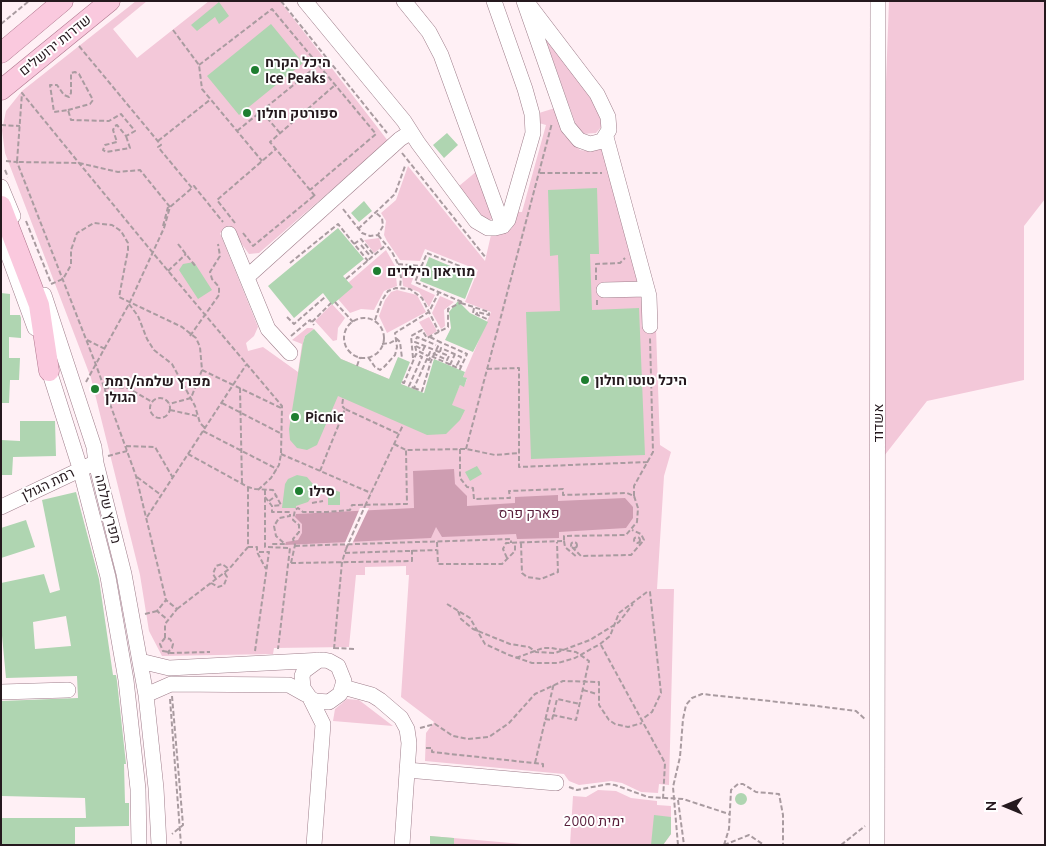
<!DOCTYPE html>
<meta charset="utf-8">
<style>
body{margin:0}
#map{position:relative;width:1046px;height:846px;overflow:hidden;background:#fff0f5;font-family:Ubuntu,sans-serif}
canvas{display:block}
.frame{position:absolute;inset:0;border:2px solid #25191e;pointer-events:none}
.north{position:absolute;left:981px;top:781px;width:50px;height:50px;-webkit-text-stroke:4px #fff;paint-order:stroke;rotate:270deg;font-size:14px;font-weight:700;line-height:20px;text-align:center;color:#25191e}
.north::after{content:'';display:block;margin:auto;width:18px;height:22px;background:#25191e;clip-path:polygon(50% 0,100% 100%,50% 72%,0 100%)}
</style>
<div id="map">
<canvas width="1046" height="846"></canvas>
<div class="frame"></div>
<div class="north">N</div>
</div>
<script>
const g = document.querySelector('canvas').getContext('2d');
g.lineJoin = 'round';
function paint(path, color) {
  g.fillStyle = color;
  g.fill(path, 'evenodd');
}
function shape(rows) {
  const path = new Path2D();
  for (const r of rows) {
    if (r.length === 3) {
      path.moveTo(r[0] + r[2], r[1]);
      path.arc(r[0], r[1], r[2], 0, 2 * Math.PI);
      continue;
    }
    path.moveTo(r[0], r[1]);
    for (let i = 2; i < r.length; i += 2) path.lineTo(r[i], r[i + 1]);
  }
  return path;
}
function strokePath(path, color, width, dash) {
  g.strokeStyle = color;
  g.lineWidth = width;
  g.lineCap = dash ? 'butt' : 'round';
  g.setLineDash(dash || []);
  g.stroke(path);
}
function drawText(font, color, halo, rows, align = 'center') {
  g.font = font + ' Ubuntu,Heebo,sans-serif';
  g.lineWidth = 4;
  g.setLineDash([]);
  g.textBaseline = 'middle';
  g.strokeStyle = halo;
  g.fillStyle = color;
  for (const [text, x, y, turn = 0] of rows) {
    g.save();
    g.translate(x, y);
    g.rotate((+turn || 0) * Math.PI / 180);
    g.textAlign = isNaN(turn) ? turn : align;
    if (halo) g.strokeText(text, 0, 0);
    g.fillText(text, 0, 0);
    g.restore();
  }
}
paint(shape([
 [136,1,147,1,113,29,137,58,209,1,280,1,388,141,259,253,249,254,230,228,220,233,258,327,254,336,246,343,248,351,263,347,298,372,302,344,292,340,307,328,312,328,314,329,305,336,303,343,451,405,460,385,464,386,467,379,463,377,491,312,465,302,478,270,425,249,420,261,400,260,387,241,384,235,386,221,381,213,396,200,408,166,485,261,491,235,503,234,512,228,516,212,522,212,546,125,539,123,539,113,555,108,564,135,580,150,587,151,611,139,655,300,660,445,671,452,664,476,657,589,674,589,669,785,659,784,658,793,641,792,622,783,611,781,579,785,569,781,564,774,425,761,426,733,434,722,401,697,409,575,406,575,406,566,365,567,365,575,356,575,349,647,274,648,273,654,162,656,149,631,140,575,91,378,5,153,2,130,6,111,22,91],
 [889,1,1045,1,1045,199,1024,226,1024,380,927,401,884,456,884,136],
 [541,27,587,87,600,112,602,126,596,133,583,134,577,128],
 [477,171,493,217,491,220,483,218,459,186],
 [379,238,382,247,374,253,364,240],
 [386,250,395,266,397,286,384,291,374,310,361,309,350,313,338,299,349,282],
 [401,266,417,268,411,284,435,295,429,307,419,292,403,286],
 [397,290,417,295,426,312,387,333,379,316,385,300,391,292],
 [440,296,454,302,444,310,445,326,441,329,432,313],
 [332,304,345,318,338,328,337,340,333,341,315,321],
 [429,317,437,331,428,337,419,322],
 [347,699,359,700,393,726,333,721,335,709],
 [598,790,616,791,631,798,657,801,657,805,671,806,671,834,663,845,570,845,573,796,586,797],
 [430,836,488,841,534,845,430,845]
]), '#f3c8d9');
paint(shape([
 [454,469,455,484,467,496,467,506,515,503,515,497,558,495,558,501,625,498,633,507,633,518,626,528,559,532,559,538,517,539,516,534,442,537,436,527,431,538,285,545,286,542,298,540,302,533,302,524,295,517,296,514,414,508,413,471]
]), '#ce9db1');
paint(shape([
 [360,508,369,508,352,544,344,545]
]), '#fff0f5');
paint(shape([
 [219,2,229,16,219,24,215,17,197,31,191,25],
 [271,24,303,63,239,115,207,76],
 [447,133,458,145,444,158,433,145],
 [597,188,599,254,590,254,592,310,639,308,645,455,531,459,526,312,560,311,558,255,550,256,548,190],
 [364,201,372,211,359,222,351,213],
 [338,228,364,259,343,276,353,287,332,305,323,293,294,318,268,286],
 [429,257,474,276,465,299,420,281],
 [194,262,212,290,198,299,179,270,183,264],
 [1,293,10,294,10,315,20,315,21,318,21,338,9,337,9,358,20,358,19,380,10,380,9,403,1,403],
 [458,301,470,313,488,322,473,352,445,340,451,328,449,312],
 [314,329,341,359,389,379,398,357,410,362,401,384,424,393,434,359,465,372,463,377,467,378,464,387,460,385,452,405,465,410,460,420,446,434,427,435,338,396,317,445,307,450,297,448,290,440,289,429,303,343,305,336],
 [20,421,55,421,56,456,13,457,12,475,1,475,1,440,20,441],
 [477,466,482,474,470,481,465,472],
 [297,475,307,477,317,489,308,502,296,506,296,508,282,508,285,484,288,479],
 [328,488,340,492,340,505,328,505],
 [76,492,99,579,113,675,116,675,117,681,126,764,124,764,125,803,129,803,129,826,75,827,75,845,2,845,2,818,86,818,85,798,2,796,1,701,78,698,77,676,6,678,1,625,1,583,44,574,50,593,60,590,42,500],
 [66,616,71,646,35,649,33,622],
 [26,520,35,547,1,558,1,528],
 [741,799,6],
 [654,815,671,817,671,834,663,845,651,845],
 [430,836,454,838,454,845,430,845]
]), '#afd5b1');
const minor = shape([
 [305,1,404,121,418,143,476,221,488,228,495,228,503,226,508,220,533,133,532,114,525,89,494,1],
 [404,1,429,32,441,55,503,226],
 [524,1,568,127,579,140,590,144,602,141,609,130,608,117,597,94,526,1],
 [606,137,649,296,650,326],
 [1,187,13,216],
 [229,234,268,329,290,353],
 [1,235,35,328],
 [247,277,400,139,411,132],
 [604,290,647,289],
 [44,295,94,447,96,463,124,574,146,695,156,788,159,845],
 [46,361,80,468,108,577,126,680,138,789,139,845],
 [1,507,90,465],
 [140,661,169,668,324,660,329,661,338,666,344,681,340,694,329,702,315,701,310,698,303,688,302,676,304,671,319,660],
 [343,687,372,695,380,700,401,718,407,729,409,743,402,845],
 [1,692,68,690],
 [146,695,171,684,289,685,305,694],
 [310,698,323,724,314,845],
 [407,770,556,783],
 [877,845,878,1]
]);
const major = shape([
 [1,53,63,1],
 [1,90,110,1],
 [1,206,39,305,49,371]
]);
strokePath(minor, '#9f7e8b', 16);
strokePath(major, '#ae748c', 21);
strokePath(shape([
 [281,1,387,133],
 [1,24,29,1],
 [173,30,199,65,202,89,262,161],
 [79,46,161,145,158,147,192,188,194,186,223,222],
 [199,65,272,9,376,134,310,190],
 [68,110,90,104,93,100,79,74,75,72,71,73,71,93,69,97,64,95,57,85,50,85,54,112,68,110,71,120,109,121,121,114,135,131,126,136,117,125,115,126,113,130,117,142,105,145,103,150,106,152,130,148,126,136],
 [262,112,280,133],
 [1,125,20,126],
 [237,131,318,65],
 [158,141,211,99],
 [402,153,486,258],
 [6,161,17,162,96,365,136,476,166,600],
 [5,170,8,177],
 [540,173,602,173],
 [315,196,270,142,335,85],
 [170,207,140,170,118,172,79,163,17,162,22,93,79,163,153,253,282,406,281,454,279,465,271,478,258,490],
 [343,209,362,233,370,236,378,235,383,226,382,218,376,213],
 [26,221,51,283],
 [235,223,217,200,276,149],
 [163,226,168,207],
 [358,229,395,194,405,166],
 [243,233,253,246,315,195],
 [378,235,392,252,398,264,401,277,400,288],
 [178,244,196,267],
 [354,244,361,239,374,255],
 [361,245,371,257],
 [290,263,338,224,368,261],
 [398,264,422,266],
 [168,271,186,254],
 [346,279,386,245],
 [596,280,596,264,620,263,625,258],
 [51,284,63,279,71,265,71,250,77,233,94,223,112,225,121,231,128,243,128,250,119,297,182,327,196,338,200,347,202,370,191,398,169,404],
 [597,300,597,306],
 [335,302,353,322],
 [462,302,415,282,427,253,475,272],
 [461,303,489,312,489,315,477,312,477,314],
 [129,304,138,316,147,339,154,350,172,364,195,406,200,423,205,428],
 [474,308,473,313,487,319],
 [287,317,294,324,325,297],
 [364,338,20],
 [375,320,381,302,388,291,396,288,410,289,422,298,439,332],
 [312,322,331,303],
 [190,336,219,295,219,287,212,279,210,272,220,256,218,244],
 [291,336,310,320,314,325],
 [87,340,105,349],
 [382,344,390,343,397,339,400,342,402,358],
 [415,346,416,350,428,356],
 [416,346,423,350,425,346],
 [440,352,441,348,461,357,457,365,461,366],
 [368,357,375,367,380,370,384,367,395,355,397,347,395,333,429,312,439,292],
 [413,358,411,336,422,330,427,338,448,327,448,309,462,302],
 [427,359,429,360,431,356,460,369,467,354,440,342],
 [450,365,455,354],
 [357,366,360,357],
 [487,369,519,368,519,467,648,462],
 [202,370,281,408],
 [86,382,129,304,164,228,170,207,192,188],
 [402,382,404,383,416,354,422,357,409,386,414,388,430,352,447,360,449,356,415,342,417,337,436,345],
 [240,388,242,483],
 [414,388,422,391,431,361],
 [104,389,112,387,128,388,152,402],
 [160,408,10],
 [343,399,342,406,345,409],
 [222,403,280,433],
 [170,410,197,416],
 [203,431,277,469],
 [394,444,406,450,466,449,495,455,519,453],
 [126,446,155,447,173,478],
 [460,449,460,478,467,487,473,488,474,499,510,498,509,491,563,489,563,495,627,493,634,496,638,508,637,522,626,535,564,536,564,541,506,543,503,549,507,558],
 [466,449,552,123],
 [188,454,248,487,255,489,273,490,281,505,272,506],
 [281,454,371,493],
 [108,456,127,451],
 [320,471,345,409,399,434],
 [137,477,161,495],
 [265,490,265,547,290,548,278,649],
 [634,496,634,486,653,452,650,338],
 [265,497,272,506,272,512,290,512,290,516,279,518,274,526,276,536,285,544,272,544,272,547],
 [269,501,277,495],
 [312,503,323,501],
 [365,506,403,425],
 [147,517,246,365],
 [637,540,3],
 [564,541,565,547,577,557],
 [437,542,438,564,502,564,515,551,515,544],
 [574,545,3],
 [521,543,522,573,527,577,541,579,558,572,557,542],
 [295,546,511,539,511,543],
 [248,547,257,547,257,552,266,569],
 [572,547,581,556,631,555,644,540,641,534,632,530],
 [345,553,437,550],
 [291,563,295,545,293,539,299,532,299,525,293,520,295,510,298,508,303,512,327,512,350,510,352,505,407,504,406,450],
 [291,563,412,561,412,550],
 [216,579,213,574,216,566,222,564,229,569],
 [211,583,218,587,224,585,227,577,224,572],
 [447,604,470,618,485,644,509,655,532,663,558,663,575,658,600,644,610,636,619,613,647,592,650,592,661,693,652,712,641,720],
 [177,609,229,569,248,547,248,487],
 [458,611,461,619,473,629,510,644,529,647,536,652,555,653,590,640,619,622,633,604],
 [145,614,157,611],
 [165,638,165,624,177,609,166,600,157,611,168,620],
 [601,645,665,763,663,799],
 [334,648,356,649],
 [334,649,342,562,346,549],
 [255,651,269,552,257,552],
 [169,654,168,652,172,648,173,644,170,639,165,638,160,644,163,651,168,652,171,653,210,652],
 [516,658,543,648,551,648,576,652,589,661,576,720,553,715],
 [583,690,597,694],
 [172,696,183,825,172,834],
 [170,699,181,845],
 [545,719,552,720,557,699,580,704],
 [420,728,435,724,453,736,468,739,489,737,509,723,535,694,563,681,599,682,599,705,609,720,615,724,628,727,642,723],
 [426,748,432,748,432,752,543,764,543,769],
 [535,763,554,683],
 [569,787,577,790,608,784,615,785,648,797,683,799,729,814],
 [678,800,684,845],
 [678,845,673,787,680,757,683,719,686,705,692,698,702,694,817,706,856,711,865,719],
 [724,845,729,829,731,790,738,784,743,784,756,792,779,794,783,815,783,845],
 [724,845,749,835,764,845],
 [841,845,865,826]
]), '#a99ba0', 2, [5, 2.5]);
strokePath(minor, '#fff', 15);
strokePath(major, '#fac9de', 20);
strokePath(shape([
 [430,337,440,342,431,361],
 [346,549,365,506]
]), '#a99ba0', 2, [5, 2.5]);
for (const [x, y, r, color] of [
 [255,70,5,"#1e7e30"],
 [247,113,5,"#1e7e30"],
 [377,271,5,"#1e7e30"],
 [585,380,5,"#1e7e30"],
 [95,389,5,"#1e7e30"],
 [295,417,5,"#1e7e30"],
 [299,491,5,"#1e7e30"]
]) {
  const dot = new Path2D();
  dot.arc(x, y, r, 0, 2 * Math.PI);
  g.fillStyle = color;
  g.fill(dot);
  strokePath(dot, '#fff', 2);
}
drawText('14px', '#25191e', '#fff', [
 ["שדרות ירושלים",55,45,-39],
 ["אשדוד",878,423,-90],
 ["רמת הגולן",48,484,-26],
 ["מפרץ שלמה",108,509,76]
]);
drawText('bold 14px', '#25191e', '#fff', [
 ["היכל הקרח",265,62],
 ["Ice Peaks",265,78],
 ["ספורטק חולון",257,113],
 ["מוזיאון הילדים",387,271],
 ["היכל טוטו חולון",595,380],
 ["מפרץ שלמה/רמת",105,381],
 ["הגולן",105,397],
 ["Picnic",305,417],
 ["סילו",309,491]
], 'left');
drawText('14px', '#571c39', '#fff', [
 ["פארק פרס",529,513],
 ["ימית 2000",594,821]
]);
</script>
